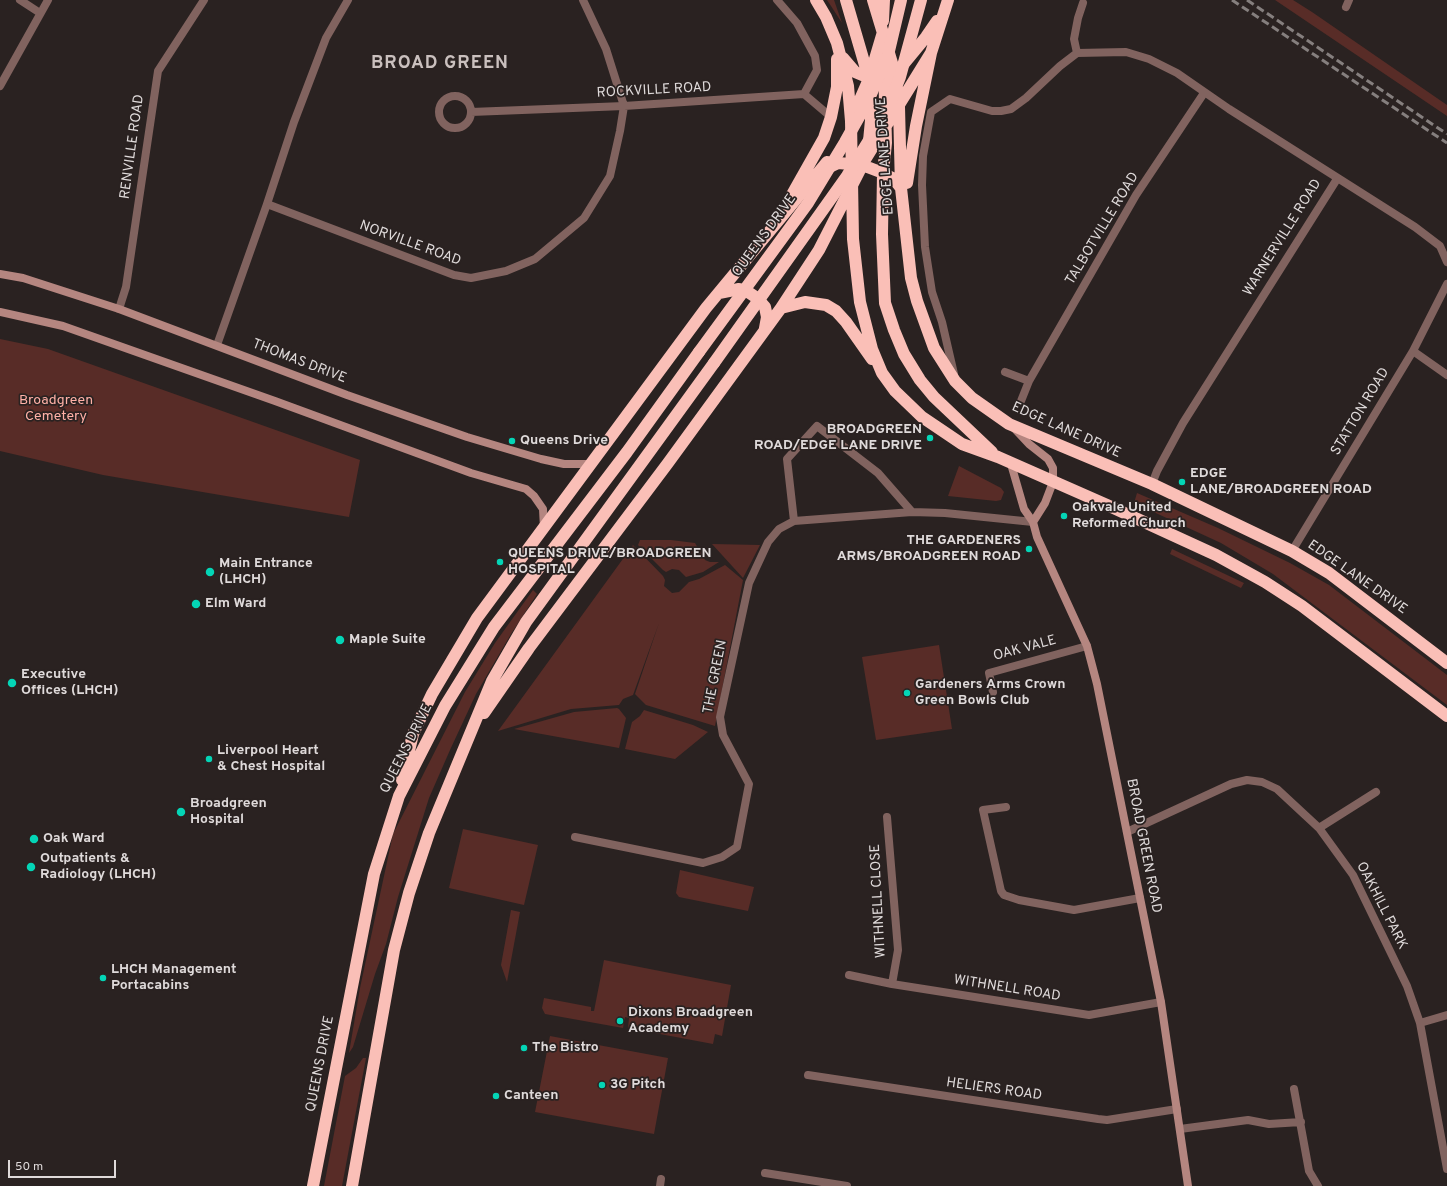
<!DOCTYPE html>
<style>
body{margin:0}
#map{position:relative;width:1447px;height:1186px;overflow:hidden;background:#2a2221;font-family:Overpass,sans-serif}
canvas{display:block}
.scale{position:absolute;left:8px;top:1160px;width:108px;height:18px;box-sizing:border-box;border:2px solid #dfdada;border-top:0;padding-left:5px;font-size:12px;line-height:14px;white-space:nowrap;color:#dfdada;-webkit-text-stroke:3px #2a2221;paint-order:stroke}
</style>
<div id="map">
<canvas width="1447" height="1186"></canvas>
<div class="scale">50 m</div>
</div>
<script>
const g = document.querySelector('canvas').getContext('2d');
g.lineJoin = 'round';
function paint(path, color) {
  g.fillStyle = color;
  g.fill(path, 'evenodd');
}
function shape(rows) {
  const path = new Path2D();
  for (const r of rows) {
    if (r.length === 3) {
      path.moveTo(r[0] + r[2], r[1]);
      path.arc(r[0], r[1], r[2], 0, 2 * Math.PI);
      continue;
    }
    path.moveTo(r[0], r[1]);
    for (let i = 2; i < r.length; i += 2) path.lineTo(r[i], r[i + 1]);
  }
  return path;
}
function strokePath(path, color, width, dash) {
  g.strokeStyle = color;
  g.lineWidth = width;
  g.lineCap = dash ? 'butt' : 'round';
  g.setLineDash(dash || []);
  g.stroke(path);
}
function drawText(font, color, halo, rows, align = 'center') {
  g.font = font + ' Overpass,sans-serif';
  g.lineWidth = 3.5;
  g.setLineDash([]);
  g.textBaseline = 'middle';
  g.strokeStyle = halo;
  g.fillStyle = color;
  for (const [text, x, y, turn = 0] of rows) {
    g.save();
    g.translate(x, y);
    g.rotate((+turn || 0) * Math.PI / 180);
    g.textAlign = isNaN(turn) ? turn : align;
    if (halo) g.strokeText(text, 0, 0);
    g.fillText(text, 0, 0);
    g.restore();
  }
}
paint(shape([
 [827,0,834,0,842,23,831,6],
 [1275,0,1293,0,1312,12,1447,105,1447,116],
 [0,339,48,349,360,460,349,517,103,475,0,451],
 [959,466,1001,488,1004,492,1001,500,996,501,948,496],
 [1137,493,1218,528,1290,563,1329,585,1447,675,1447,705,1273,574,1221,543,1134,503],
 [640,540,671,540,695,543,705,560,710,562,719,562,703,572,686,577,679,570,672,569,666,572,663,570,638,545],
 [712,544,760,545,743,578],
 [633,545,663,576,665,580,664,586,672,593,679,592,689,582,699,579,725,565,743,580,715,726,646,705,635,694,659,623,633,695,623,699,619,705,571,709,498,731],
 [1172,549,1244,583,1241,588,1170,554],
 [533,590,537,594,511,634,476,694,450,750,429,798,398,897,386,944,375,974,353,1047,349,1053,360,988,393,834,465,692,495,643],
 [939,645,952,729,876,740,862,657],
 [617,708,619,709,626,718,619,748,514,729,574,712],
 [644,710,693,725,708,732,675,759,625,749,632,722,640,716],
 [463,829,538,845,524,905,449,888],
 [680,870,754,887,748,911,679,897,676,893],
 [511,910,520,912,507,982,501,965],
 [604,960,731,985,722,1036,715,1034,713,1044,628,1028,629,1018,625,1017,623,1028,545,1014,542,1008,544,998,591,1007,591,1011,594,1011],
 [550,1036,668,1058,654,1134,535,1112],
 [363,1058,366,1058,342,1186,324,1186,345,1076,356,1068]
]), '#582c27');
strokePath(shape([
 [20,0,40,13],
 [777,0,797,23,815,56,817,70,804,94],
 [1346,7,1349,0],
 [1077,53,1074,39,1078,18,1083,3],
 [0,86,48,0],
 [455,112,16],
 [471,112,624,106,804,94,831,117],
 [267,204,454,275,471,278,506,271,535,259,584,218,610,176,620,131,624,106,606,49,583,0],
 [119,309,126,287,158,71,204,0],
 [217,345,267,204,294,122,326,38,348,0],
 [1413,351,1447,375],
 [1005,372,1029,381],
 [954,374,942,322,932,292,925,247,922,185,923,156,931,112,950,99,992,111,1001,111,1011,109,1026,98,1060,66,1077,53,1126,52,1149,59,1177,73,1229,109,1415,227,1440,246,1447,262],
 [1021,401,1029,381,1136,195,1204,93],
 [1152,484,1157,471,1183,423,1337,179],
 [794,521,787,459,817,426,878,473,912,512],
 [1292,551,1413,351,1447,284],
 [993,692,989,673,1087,646],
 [1006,807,983,810,1001,891,1004,895,1019,900,1074,910,1140,898],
 [887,817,898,950,892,984],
 [1319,828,1376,792],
 [1127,832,1231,784,1247,780,1262,782,1277,789,1319,828,1353,875,1407,986,1420,1023,1447,1169],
 [575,837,703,863,722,857,737,847,749,784,723,735,720,717,749,583,768,542,779,529,794,521,912,512,945,513,1033,522],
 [849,975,892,984,1089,1015,1161,1002],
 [1420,1023,1447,1015],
 [808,1075,1098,1119,1107,1120,1177,1109],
 [1294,1089,1309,1171,1318,1186],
 [1180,1129,1248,1120,1269,1124,1301,1122],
 [765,1173,847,1186],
 [660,1186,661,1179]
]), '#81635f', 8);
strokePath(shape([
 [0,274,23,278,119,309,347,395,467,437,541,459,564,464,591,464],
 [0,312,63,326,275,401,471,473,526,489,534,496,543,509,544,528],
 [1014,428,1029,444,1048,459,1053,468,1053,482,1045,503,1033,522],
 [1011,464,1024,509,1033,522,1037,537,1087,646,1097,684,1161,1002,1188,1186]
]), '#b58680', 8);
strokePath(shape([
 [816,0,826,17,837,43,848,86,851,121,853,239,860,302,872,349,882,373,895,391,922,417,962,444,998,457,1107,505,1216,555,1265,582,1302,606,1447,716],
 [846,0,869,79,871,120,869,141],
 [873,0,895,73,899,107,901,188,911,278,917,301,934,348,955,381,972,398,1009,424,1152,484,1292,551,1329,573,1447,663],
 [883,21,884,0],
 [843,58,855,72,874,80],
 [884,63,886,143,883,173,882,234,885,303,894,330,904,354,920,380,934,397,992,452],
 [902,66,926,37,937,21],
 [852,118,869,79,883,32],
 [825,169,838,163,862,165,883,173,894,179,901,188],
 [907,183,916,126,931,53,948,0],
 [789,200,824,138,831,117,837,87,837,59],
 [719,293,739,289,748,292,757,298,765,307,767,317,765,328],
 [781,308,805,302,826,305,836,311,846,322,872,359],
 [484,713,529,648,668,463,781,308,819,250,866,158,931,53],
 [402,780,413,734,432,694,477,618,706,308,827,162],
 [313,1186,374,874,399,796,445,706,494,627,627,452,699,352],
 [352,1186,394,950,409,893,429,833,492,681,526,622,714,363]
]), '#fabfb7', 12);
strokePath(shape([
 [1232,0,1447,143],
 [1247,0,1447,134]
]), '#857f7e', 3, [8, 4]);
strokePath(shape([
 [699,352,808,203,845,142,868,101,888,55,901,0],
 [714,363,847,176,876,129,889,105,900,77,921,0]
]), '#fabfb7', 12);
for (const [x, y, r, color] of [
 [930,438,4,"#04d5b6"],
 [512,441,4,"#04d5b6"],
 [1182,482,4,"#04d5b6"],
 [1064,516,4,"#04d5b6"],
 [1029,549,4,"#04d5b6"],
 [500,562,4,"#04d5b6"],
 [210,572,5,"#04d5b6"],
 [196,604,5,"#04d5b6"],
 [340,640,5,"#04d5b6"],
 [12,683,5,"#04d5b6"],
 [907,693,4,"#04d5b6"],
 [209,759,4,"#04d5b6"],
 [181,812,5,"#04d5b6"],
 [34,839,5,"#04d5b6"],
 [31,867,5,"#04d5b6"],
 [103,978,4,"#04d5b6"],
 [620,1021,4,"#04d5b6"],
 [524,1048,4,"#04d5b6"],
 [602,1085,4,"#04d5b6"],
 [496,1096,4,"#04d5b6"]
]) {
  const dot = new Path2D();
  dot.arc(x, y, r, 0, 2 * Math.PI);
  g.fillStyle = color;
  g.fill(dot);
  strokePath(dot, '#2a2221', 1.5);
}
drawText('14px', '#dfdada', '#2a2221', [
 ["ROCKVILLE ROAD",654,91,-3],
 ["RENVILLE ROAD",133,147,-82],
 ["EDGE LANE DRIVE",886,156,-94],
 ["TALBOTVILLE ROAD",1103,229,-59],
 ["QUEENS DRIVE",765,236,-54],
 ["WARNERVILLE ROAD",1283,238,-58],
 ["NORVILLE ROAD",410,244,20],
 ["THOMAS DRIVE",299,362,21],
 ["STATTON ROAD",1361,412,-59],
 ["EDGE LANE DRIVE",1066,431,24],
 ["EDGE LANE DRIVE",1357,578,35],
 ["OAK VALE",1025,649,-15],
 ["THE GREEN",716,677,-79],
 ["QUEENS DRIVE",407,749,-63],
 ["BROAD GREEN ROAD",1143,846,79],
 ["WITHNELL CLOSE",879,901,-93],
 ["OAKHILL PARK",1381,906,63],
 ["WITHNELL ROAD",1007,989,9],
 ["QUEENS DRIVE",321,1064,-79],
 ["HELIERS ROAD",994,1090,8]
]);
drawText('14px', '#ffb0a6', '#2a2221', [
 ["Broadgreen",56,401],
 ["Cemetery",56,417]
]);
drawText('bold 14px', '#dfdada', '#2a2221', [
 ["BROADGREEN",922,430,"right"],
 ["ROAD/EDGE LANE DRIVE",922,446,"right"],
 ["Queens Drive",520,441],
 ["EDGE",1190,474],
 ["LANE/BROADGREEN ROAD",1190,490],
 ["Oakvale United",1072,508],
 ["Reformed Church",1072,524],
 ["THE GARDENERS",1021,541,"right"],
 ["ARMS/BROADGREEN ROAD",1021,557,"right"],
 ["QUEENS DRIVE/BROADGREEN",508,554],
 ["HOSPITAL",508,570],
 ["Main Entrance",219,564],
 ["(LHCH)",219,580],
 ["Elm Ward",205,604],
 ["Maple Suite",349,640],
 ["Executive",21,675],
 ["Offices (LHCH)",21,691],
 ["Gardeners Arms Crown",915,685],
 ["Green Bowls Club",915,701],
 ["Liverpool Heart",217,751],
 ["& Chest Hospital",217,767],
 ["Broadgreen",190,804],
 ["Hospital",190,820],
 ["Oak Ward",43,839],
 ["Outpatients &",40,859],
 ["Radiology (LHCH)",40,875],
 ["LHCH Management",111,970],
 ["Portacabins",111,986],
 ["Dixons Broadgreen",628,1013],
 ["Academy",628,1029],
 ["The Bistro",532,1048],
 ["3G Pitch",610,1085],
 ["Canteen",504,1096]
], 'left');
g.letterSpacing = '1px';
drawText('bold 18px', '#cac0be', '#2a2221', [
 ["BROAD GREEN",440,64]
]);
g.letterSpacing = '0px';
</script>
